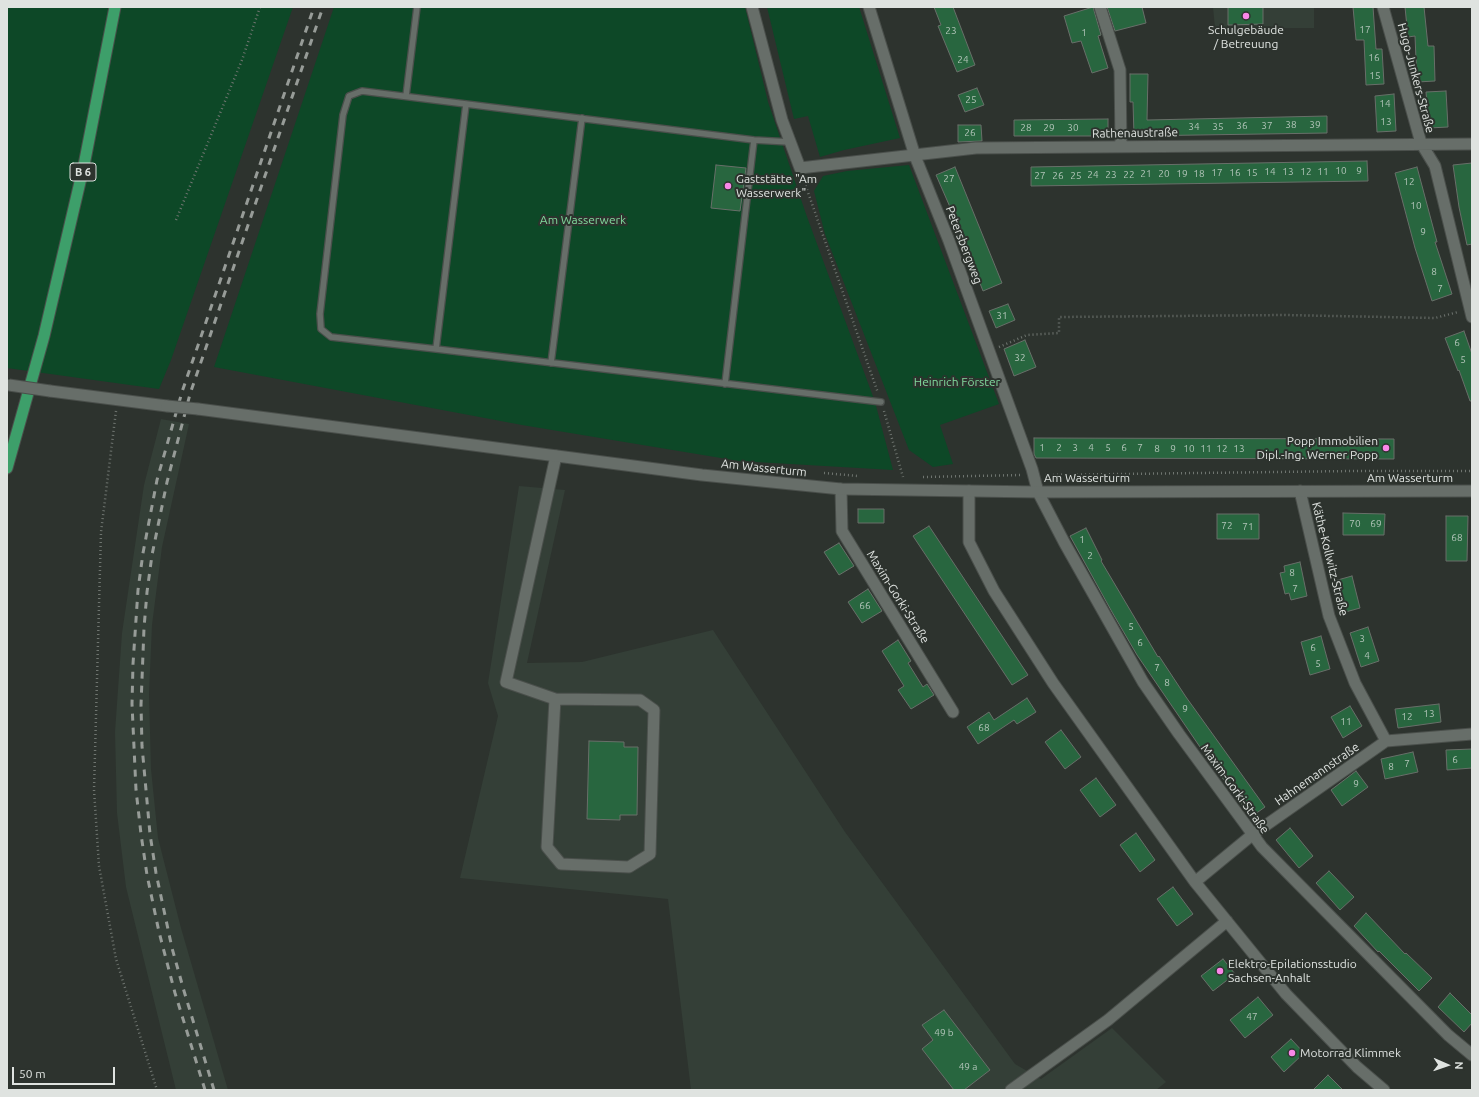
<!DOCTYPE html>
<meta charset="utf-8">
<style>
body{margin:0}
#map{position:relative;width:1479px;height:1097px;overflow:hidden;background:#2d332e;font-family:Ubuntu,sans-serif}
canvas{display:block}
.frame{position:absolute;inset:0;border:8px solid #dfe3e0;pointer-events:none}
.north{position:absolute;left:1427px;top:1045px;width:40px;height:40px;-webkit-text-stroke:3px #2d332e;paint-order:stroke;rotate:92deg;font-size:11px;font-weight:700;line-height:16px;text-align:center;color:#dfe3e0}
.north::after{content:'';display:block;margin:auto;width:14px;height:18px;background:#dfe3e0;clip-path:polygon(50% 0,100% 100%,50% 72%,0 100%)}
.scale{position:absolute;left:12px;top:1067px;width:103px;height:18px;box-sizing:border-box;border:2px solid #dfe3e0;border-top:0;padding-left:5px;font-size:12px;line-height:14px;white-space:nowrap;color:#dfe3e0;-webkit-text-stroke:3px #2d332e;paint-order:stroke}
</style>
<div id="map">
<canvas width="1479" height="1097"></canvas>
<div class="frame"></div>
<div class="north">N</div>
<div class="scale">50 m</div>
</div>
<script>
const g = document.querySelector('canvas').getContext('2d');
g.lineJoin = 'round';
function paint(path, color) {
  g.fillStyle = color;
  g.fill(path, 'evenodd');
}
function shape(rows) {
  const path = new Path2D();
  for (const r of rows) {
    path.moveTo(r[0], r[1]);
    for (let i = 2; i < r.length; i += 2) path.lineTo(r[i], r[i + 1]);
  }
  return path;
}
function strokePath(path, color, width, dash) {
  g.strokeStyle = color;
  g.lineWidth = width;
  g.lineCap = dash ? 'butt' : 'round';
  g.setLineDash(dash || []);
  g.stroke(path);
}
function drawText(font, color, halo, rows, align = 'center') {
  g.font = font + ' Ubuntu,sans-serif';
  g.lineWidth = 4;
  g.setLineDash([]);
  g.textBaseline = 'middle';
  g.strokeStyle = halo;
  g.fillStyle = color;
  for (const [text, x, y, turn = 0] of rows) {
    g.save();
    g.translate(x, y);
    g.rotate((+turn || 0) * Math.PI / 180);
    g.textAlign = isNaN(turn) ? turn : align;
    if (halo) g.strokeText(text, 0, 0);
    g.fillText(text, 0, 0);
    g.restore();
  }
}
paint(shape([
 [1213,7,1314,7,1314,28,1215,28],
 [161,419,189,424,162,547,152,625,149,694,151,769,158,838,181,928,228,1090,176,1090,126,887,117,813,115,732,122,633,144,485],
 [519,486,565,490,527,663,582,662,713,630,845,832,1015,1064,1041,1079,1112,1028,1166,1082,1156,1090,691,1090,668,899,460,878,498,716,488,683]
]), '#343f37');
paint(shape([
 [7,7,293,7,171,360,159,389,7,368],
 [334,7,745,7,768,102,806,214,875,402,893,470,739,461,522,425,214,367],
 [767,7,859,7,900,138,844,150,820,157,808,116,794,119],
 [909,165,999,404,940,425,953,464,933,467,909,450,825,234,814,191,823,176,847,171]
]), '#0d4827');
const building = shape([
 [934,7,953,7,975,65,957,72,938,26,941,25,934,7],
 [1093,7,1101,35,1098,36,1108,68,1092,73,1081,41,1072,43,1064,16,1093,7],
 [1107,7,1142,7,1146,23,1115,31,1107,7],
 [1228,7,1263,7,1263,24,1228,25,1228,7],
 [1353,7,1373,7,1376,49,1382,49,1384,84,1366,85,1364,40,1356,40,1353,7],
 [1405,7,1424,7,1428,46,1434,46,1435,81,1417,82,1415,36,1408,37,1405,7],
 [1130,74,1148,74,1147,120,1327,116,1327,133,1134,136,1133,102,1130,102,1130,74],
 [977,88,984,105,965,112,958,95,977,88],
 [1446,91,1448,127,1429,128,1426,92,1446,91],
 [1394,94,1396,131,1377,132,1375,96,1394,94],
 [1108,119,1108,136,1014,136,1014,120,1108,119],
 [958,125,981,125,982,141,958,142,958,125],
 [1367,161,1368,181,1031,186,1031,167,1367,161],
 [1472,163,1472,244,1467,245,1459,207,1453,165,1472,163],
 [716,165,746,168,740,211,711,208,716,165],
 [955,167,1002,283,983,291,963,240,964,239,936,175,955,167],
 [1417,167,1437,242,1435,242,1452,294,1432,301,1415,248,1395,173,1417,167],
 [1008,304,1015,320,996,328,989,311,1008,304],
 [1464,331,1472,354,1472,401,1470,401,1459,370,1458,371,1445,338,1464,331],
 [1025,340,1036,367,1014,376,1004,349,1025,340],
 [1034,438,1394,439,1394,459,1036,458,1034,454,1034,438],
 [858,509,884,509,884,523,858,523,858,509],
 [1343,513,1385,514,1384,535,1343,535,1343,513],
 [1217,514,1259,514,1259,539,1217,539,1217,514],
 [1446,516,1468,516,1467,561,1446,561,1446,516],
 [929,526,1028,675,1012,685,913,536,929,526],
 [1086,528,1102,560,1101,561,1158,657,1159,656,1186,697,1265,807,1251,817,1200,747,1137,655,1112,612,1070,536,1086,528],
 [839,543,854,566,839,575,824,552,839,543],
 [1300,562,1307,596,1291,600,1289,593,1285,594,1280,573,1285,572,1284,566,1300,562],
 [1352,576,1360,608,1342,613,1334,581,1352,576],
 [868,589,882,611,862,623,848,602,868,589],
 [1368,627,1379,661,1361,667,1350,633,1368,627],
 [1321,636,1330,669,1310,675,1301,642,1321,636],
 [898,640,911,661,908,663,923,687,927,684,934,695,911,709,898,690,904,686,882,651,898,640],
 [1027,698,1036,712,1017,724,1014,720,978,744,967,727,989,712,994,720,1027,698],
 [1439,704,1441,722,1398,728,1395,709,1439,704],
 [1350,706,1362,726,1343,738,1331,717,1350,706],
 [1061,730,1081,757,1065,769,1045,742,1061,730],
 [589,741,624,742,624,747,638,747,637,815,620,815,620,820,587,819,589,741],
 [1472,749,1472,768,1447,770,1446,750,1472,749],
 [1413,752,1418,772,1385,779,1381,759,1413,752],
 [1356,771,1368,787,1342,806,1331,790,1356,771],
 [1096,778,1116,805,1100,817,1080,790,1096,778],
 [1290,828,1313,856,1299,868,1276,840,1290,828],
 [1136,833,1155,860,1140,872,1120,845,1136,833],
 [1329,871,1354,897,1340,910,1316,883,1329,871],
 [1173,887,1193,914,1177,926,1157,899,1173,887],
 [1366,913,1405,954,1406,953,1432,978,1419,991,1379,951,1378,952,1354,926,1366,913],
 [1223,959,1235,974,1213,991,1201,976,1223,959],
 [1450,993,1472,1015,1472,1023,1464,1032,1438,1007,1450,993],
 [1258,997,1273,1015,1245,1038,1230,1020,1258,997],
 [944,1010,990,1070,964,1090,954,1090,922,1049,933,1040,922,1025,944,1010],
 [1291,1039,1304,1053,1284,1072,1271,1057,1291,1039],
 [1328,1075,1343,1090,1313,1090,1328,1075]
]);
paint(building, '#28663f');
strokePath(building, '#686f69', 1);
const service = shape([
 [406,96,417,7],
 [790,142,754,140,362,91,349,96,343,115,320,314,321,329,331,337,436,349,881,402],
 [436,349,466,104],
 [551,363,582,118],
 [725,384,754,140]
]);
const minor = shape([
 [752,7,782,120,800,168,976,148,1472,144],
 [869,7,915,156,949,241,1032,469,1038,492,1064,542,1143,682,1179,734,1262,847,1448,1035,1472,1055],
 [1100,7,1120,70,1121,146],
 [1383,7,1421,143,1435,166,1472,317],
 [841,489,842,531,953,712],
 [969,491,969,542,994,591,1053,683,1195,882,1286,994,1357,1067,1384,1090],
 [1300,491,1329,616,1355,683,1386,741],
 [555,699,547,847,561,864,629,867,650,854,654,710,640,700,555,699,506,682,556,456],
 [1195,882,1252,835,1386,741,1472,734],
 [1011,1090,1108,1020,1227,921]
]);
const tertiary = shape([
 [50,391,167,406],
 [198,409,702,475,841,489,1038,492,1472,491]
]);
const primary = shape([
 [7,468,44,336,84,165,115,7]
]);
strokePath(service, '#4a4f4b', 8);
strokePath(minor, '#4a4f4b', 13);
strokePath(tertiary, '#4a4f4b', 13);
strokePath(primary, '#4a4f4b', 13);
strokePath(shape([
 [803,178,878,393],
 [176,220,242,60,260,7],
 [999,347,1027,335,1059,333,1059,317,1284,315,1435,318,1458,312],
 [116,411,101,532,94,790,99,866,116,959,157,1090],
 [884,411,903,477],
 [824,473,858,476],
 [1045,475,1352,471,1472,471],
 [923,477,1022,475]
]), '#6f7570', 2.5, [1, 3]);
strokePath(service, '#676e69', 5.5);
strokePath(minor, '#676e69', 11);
strokePath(tertiary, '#676e69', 11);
strokePath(primary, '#3d9f6a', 11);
strokePath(shape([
 [205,1090,175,993,159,932,147,875,141,834,136,790,132,704,133,664,138,590,143,553,157,480,182,392,314,7],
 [214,1090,184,991,172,948,156,873,150,834,142,746,141,705,144,628,147,592,152,555,167,482,190,394,323,7]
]), '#979c98', 3, [7, 7]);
const tertiaryBridge = shape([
 [9,385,50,391],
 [167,406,198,409]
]);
strokePath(tertiaryBridge, '#4a4f4b', 13, []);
strokePath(tertiaryBridge, '#676e69', 11);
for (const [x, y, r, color] of [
 [1246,16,4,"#f987e8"],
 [728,186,4,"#f987e8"],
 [1386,448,4,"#f987e8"],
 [1220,971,4,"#f987e8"],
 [1292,1053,4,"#f987e8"]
]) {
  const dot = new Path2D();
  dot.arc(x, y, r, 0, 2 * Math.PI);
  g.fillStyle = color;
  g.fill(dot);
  strokePath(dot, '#2d332e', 1.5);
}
drawText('10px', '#b1c4b8', null, [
 ["17",1365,30],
 ["23",951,31],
 ["1",1084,33],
 ["16",1374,58],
 ["24",963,60],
 ["15",1375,76],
 ["25",971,100],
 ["14",1385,104],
 ["13",1386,122],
 ["38",1291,125],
 ["39",1315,125],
 ["36",1242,126],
 ["37",1267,126],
 ["34",1194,127],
 ["35",1218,127],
 ["28",1026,128],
 ["29",1049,128],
 ["30",1073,128],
 ["26",970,133],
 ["10",1341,171],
 ["9",1359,171],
 ["14",1270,172],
 ["13",1288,172],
 ["12",1306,172],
 ["11",1323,172],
 ["17",1217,173],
 ["16",1235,173],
 ["15",1252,173],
 ["21",1146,174],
 ["20",1164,174],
 ["19",1182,174],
 ["18",1199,174],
 ["24",1093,175],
 ["23",1111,175],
 ["22",1129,175],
 ["27",1040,176],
 ["26",1058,176],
 ["25",1076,176],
 ["27",949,179],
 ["12",1409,182],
 ["10",1416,206],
 ["9",1423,232],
 ["8",1434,272],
 ["7",1440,289],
 ["31",1002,316],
 ["6",1457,343],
 ["32",1020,358],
 ["5",1463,360],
 ["1",1042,448],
 ["2",1059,448],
 ["3",1075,448],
 ["4",1091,448],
 ["5",1108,448],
 ["6",1124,448],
 ["7",1140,448],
 ["8",1157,449],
 ["9",1173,449],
 ["10",1189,449],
 ["11",1206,449],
 ["12",1222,449],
 ["13",1239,449],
 ["70",1355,524],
 ["69",1376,524],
 ["72",1227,526],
 ["71",1248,527],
 ["68",1457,538],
 ["1",1082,540],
 ["2",1090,556],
 ["8",1292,573],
 ["7",1295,589],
 ["66",865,606],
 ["5",1131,627],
 ["3",1362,639],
 ["6",1140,643],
 ["6",1313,648],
 ["4",1367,656],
 ["5",1318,664],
 ["7",1157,668],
 ["8",1167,683],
 ["9",1185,709],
 ["13",1429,714],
 ["12",1407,717],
 ["11",1346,722],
 ["68",984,728],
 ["6",1455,760],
 ["7",1407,764],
 ["8",1391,767],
 ["9",1356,784],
 ["47",1252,1017],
 ["49 b",944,1033],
 ["49 a",968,1067]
]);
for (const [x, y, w] of [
 [83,172,26]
]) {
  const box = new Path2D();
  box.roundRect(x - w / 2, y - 9, w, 18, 3);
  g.fillStyle = '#2d332e';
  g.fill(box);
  strokePath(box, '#dfe3e0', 1);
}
drawText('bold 11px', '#dfe3e0', null, [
 ["B 6",83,172]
]);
drawText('12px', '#dfe3e0', '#2d332e', [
 ["Schulgebäude",1246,30,"center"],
 ["/ Betreuung",1246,44,"center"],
 ["Gaststätte \"Am",736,179],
 ["Wasserwerk\"",736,193],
 ["Popp Immobilien",1378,441,"right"],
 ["Dipl.-Ing. Werner Popp",1378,455,"right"],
 ["Elektro-Epilationsstudio",1228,964],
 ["Sachsen-Anhalt",1228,978],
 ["Motorrad Klimmek",1300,1053]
], 'left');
drawText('12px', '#dfe3e0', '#2d332e', [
 ["Hugo-Junkers-Straße",1416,78,75],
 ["Rathenaustraße",1135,133,-1],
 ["Petersbergweg",964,245,69],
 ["Am Wasserturm",764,468,6],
 ["Am Wasserturm",1087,478],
 ["Am Wasserturm",1410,478],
 ["Käthe-Kollwitz-Straße",1330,559,76],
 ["Maxim-Gorki-Straße",898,597,58],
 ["Hahnemannstraße",1317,774,-35],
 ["Maxim-Gorki-Straße",1235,789,54]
]);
drawText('12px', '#81d99d', '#2d332e', [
 ["Am Wasserwerk",583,220],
 ["Heinrich Förster",957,382]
]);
</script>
